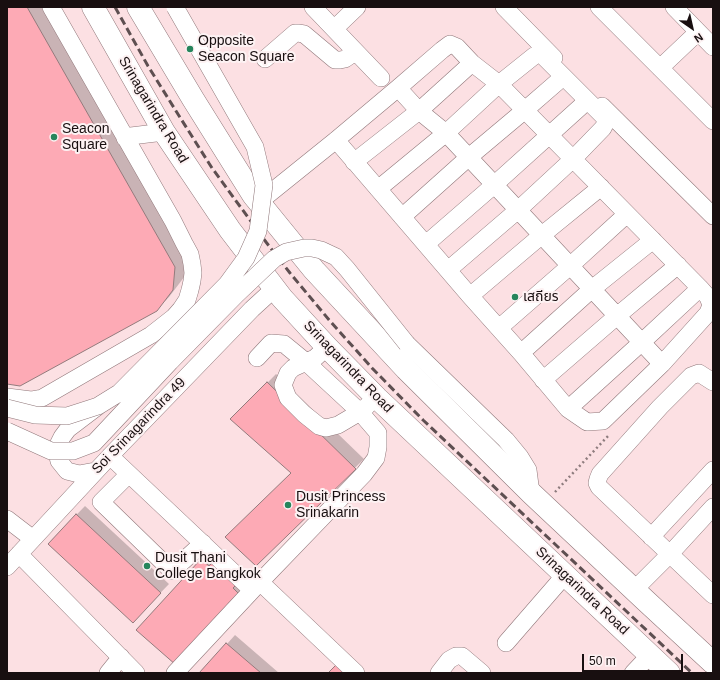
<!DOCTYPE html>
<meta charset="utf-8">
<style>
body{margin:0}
#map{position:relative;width:720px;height:680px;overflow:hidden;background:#fce0e3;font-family:Arial,sans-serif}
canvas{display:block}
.frame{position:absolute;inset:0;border:8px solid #180f10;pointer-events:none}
.north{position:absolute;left:672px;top:8px;width:40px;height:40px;-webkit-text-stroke:3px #fdf2f3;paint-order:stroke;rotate:146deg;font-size:11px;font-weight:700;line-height:16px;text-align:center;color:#180f10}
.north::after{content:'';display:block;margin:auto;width:14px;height:18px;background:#180f10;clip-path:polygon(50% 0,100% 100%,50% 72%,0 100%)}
.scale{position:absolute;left:582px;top:654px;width:101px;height:18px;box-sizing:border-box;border:2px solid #180f10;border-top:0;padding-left:5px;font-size:12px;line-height:14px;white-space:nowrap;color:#180f10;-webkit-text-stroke:3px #fdf2f3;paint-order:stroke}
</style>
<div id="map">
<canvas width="720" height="680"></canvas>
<div class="frame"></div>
<div class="north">N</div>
<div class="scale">50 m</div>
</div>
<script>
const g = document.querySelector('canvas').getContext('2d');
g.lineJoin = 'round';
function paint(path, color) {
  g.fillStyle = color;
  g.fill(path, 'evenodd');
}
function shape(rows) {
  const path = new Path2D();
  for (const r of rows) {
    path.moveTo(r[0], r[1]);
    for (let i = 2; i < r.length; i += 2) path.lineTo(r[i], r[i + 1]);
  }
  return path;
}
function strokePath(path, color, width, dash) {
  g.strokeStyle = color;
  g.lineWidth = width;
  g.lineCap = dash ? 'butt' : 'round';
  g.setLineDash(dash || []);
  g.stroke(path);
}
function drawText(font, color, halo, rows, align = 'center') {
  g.font = font + ' Arial,"Noto Sans Thai",sans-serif';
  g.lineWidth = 4;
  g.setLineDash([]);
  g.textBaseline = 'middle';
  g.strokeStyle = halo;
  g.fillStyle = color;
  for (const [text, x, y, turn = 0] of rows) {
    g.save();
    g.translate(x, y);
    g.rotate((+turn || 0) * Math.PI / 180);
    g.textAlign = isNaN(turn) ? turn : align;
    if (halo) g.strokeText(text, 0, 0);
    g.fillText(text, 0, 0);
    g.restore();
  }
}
paint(shape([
 [7,7,46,7,187,255,185,276,169,297,156,310,7,383],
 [276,374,364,459,256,565,292,473,232,419],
 [85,506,169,584,141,613,49,543],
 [210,551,248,586,184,656,202,560],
 [235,635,279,673,201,673]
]), '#0003');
const building = shape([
 [7,7,27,7,175,267,173,290,157,311,20,386,7,384,7,7],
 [267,382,356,469,256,566,225,537,291,473,230,419,267,382],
 [76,514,161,593,133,623,48,544,76,514],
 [201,559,209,566,212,563,236,585,233,588,240,595,176,665,136,630,201,559],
 [226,643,261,673,199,673,226,643],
 [337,664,346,673,328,673,337,664]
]);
paint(building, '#fdaab5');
strokePath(building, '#937a7c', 1);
const minor = shape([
 [313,7,381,78],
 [504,7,554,58],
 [599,7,713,121],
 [674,7,713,47],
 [334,29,357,7],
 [265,59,295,33,298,33,304,34,335,60,340,60,345,59,355,52],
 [660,68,698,32],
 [398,88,419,111,446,133,662,364],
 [602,106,713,216],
 [125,138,131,136,164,132],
 [354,162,419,111,472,63],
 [378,189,446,133,499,84,534,56,539,54,543,56,605,118,606,122,603,128,573,159,518,210,448,270],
 [259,202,336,140,398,88,442,50,450,44,457,47,472,63,499,84,700,288,708,297,711,305,708,313,662,364,603,421,587,422,568,409,521,353,470,296,336,140],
 [402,217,469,157,525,110,563,77],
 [426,244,494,185,587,101],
 [470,296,542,235,601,187],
 [499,328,570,266,627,214],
 [407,344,506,440,520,457,528,470,531,493],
 [327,347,315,358,293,368,288,373,283,385,288,398,304,414,319,426,326,428,338,425,360,412,367,406],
 [521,353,592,289,653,240],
 [543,380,617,316,678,265],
 [713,382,699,373,691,376,660,407,600,474,598,479,597,483,599,487,713,595],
 [7,397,31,400,42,398,151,335,174,317,181,309,187,300,190,290,192,281,193,273,192,264,190,254,184,243,173,221,51,7],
 [568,409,642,342,700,288],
 [110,456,252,590],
 [95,471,79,474,67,471,59,461,57,453,58,445,62,437,68,429,97,407],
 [129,474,101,502,172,571,203,543],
 [7,519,33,539],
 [651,537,713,470],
 [19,554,136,673],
 [7,567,110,456,252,309,275,288],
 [260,582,356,673],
 [634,590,669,555,713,507],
 [506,643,565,575],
 [108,673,121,657],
 [175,673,260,582,364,474,376,458,378,447,378,433,360,412,306,362,284,344,271,343,257,358],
 [439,673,449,660,456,656,462,656,482,673],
 [633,673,650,655]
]);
const major = shape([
 [93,7,164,132,230,230,282,298,327,347,377,398,669,673],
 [138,7,193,99,253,195,314,270,406,369,531,493,646,601,713,663]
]);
strokePath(minor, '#90777a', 18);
strokePath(major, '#90777a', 23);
strokePath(shape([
 [555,492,609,435]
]), '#8e7c7e', 2.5, [2, 3]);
strokePath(minor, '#fff', 17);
strokePath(major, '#fff', 22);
strokePath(shape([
 [115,7,148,66,181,119,212,168,266,242,290,273,330,321,372,368,423,420,692,673]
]), '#5e4f51', 3, [8, 4]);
const minorBridge = shape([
 [7,408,35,415,67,416,98,406,119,393,227,284,246,258,258,231,264,185,255,147,175,7],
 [7,431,51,451,73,451,94,443,170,362,237,294,274,259,286,252,304,248,312,248,321,250,336,257,347,269,407,344]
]);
strokePath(minorBridge, '#90777a', 18, []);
strokePath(minorBridge, '#fff', 17);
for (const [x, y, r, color] of [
 [190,49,4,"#26855c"],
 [54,137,4,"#26855c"],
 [515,297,4,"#26855c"],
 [288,505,4,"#26855c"],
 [147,566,4,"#26855c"]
]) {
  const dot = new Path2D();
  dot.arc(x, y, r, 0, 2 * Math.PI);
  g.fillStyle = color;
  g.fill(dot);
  strokePath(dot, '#fdf2f3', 1.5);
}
drawText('14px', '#180f10', '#fdf2f3', [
 ["Opposite",198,41],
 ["Seacon Square",198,57],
 ["Seacon",62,129],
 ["Square",62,145],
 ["เสถียร",523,297],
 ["Dusit Princess",296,497],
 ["Srinakarin",296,513],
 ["Dusit Thani",155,558],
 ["College Bangkok",155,574]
], 'left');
drawText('14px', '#180f10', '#fdf2f3', [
 ["Srinagarindra Road",153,110,59],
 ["Srinagarindra Road",348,367,46],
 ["Soi Srinagarindra 49",139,426,-46],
 ["Srinagarindra Road",582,591,43]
]);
</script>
